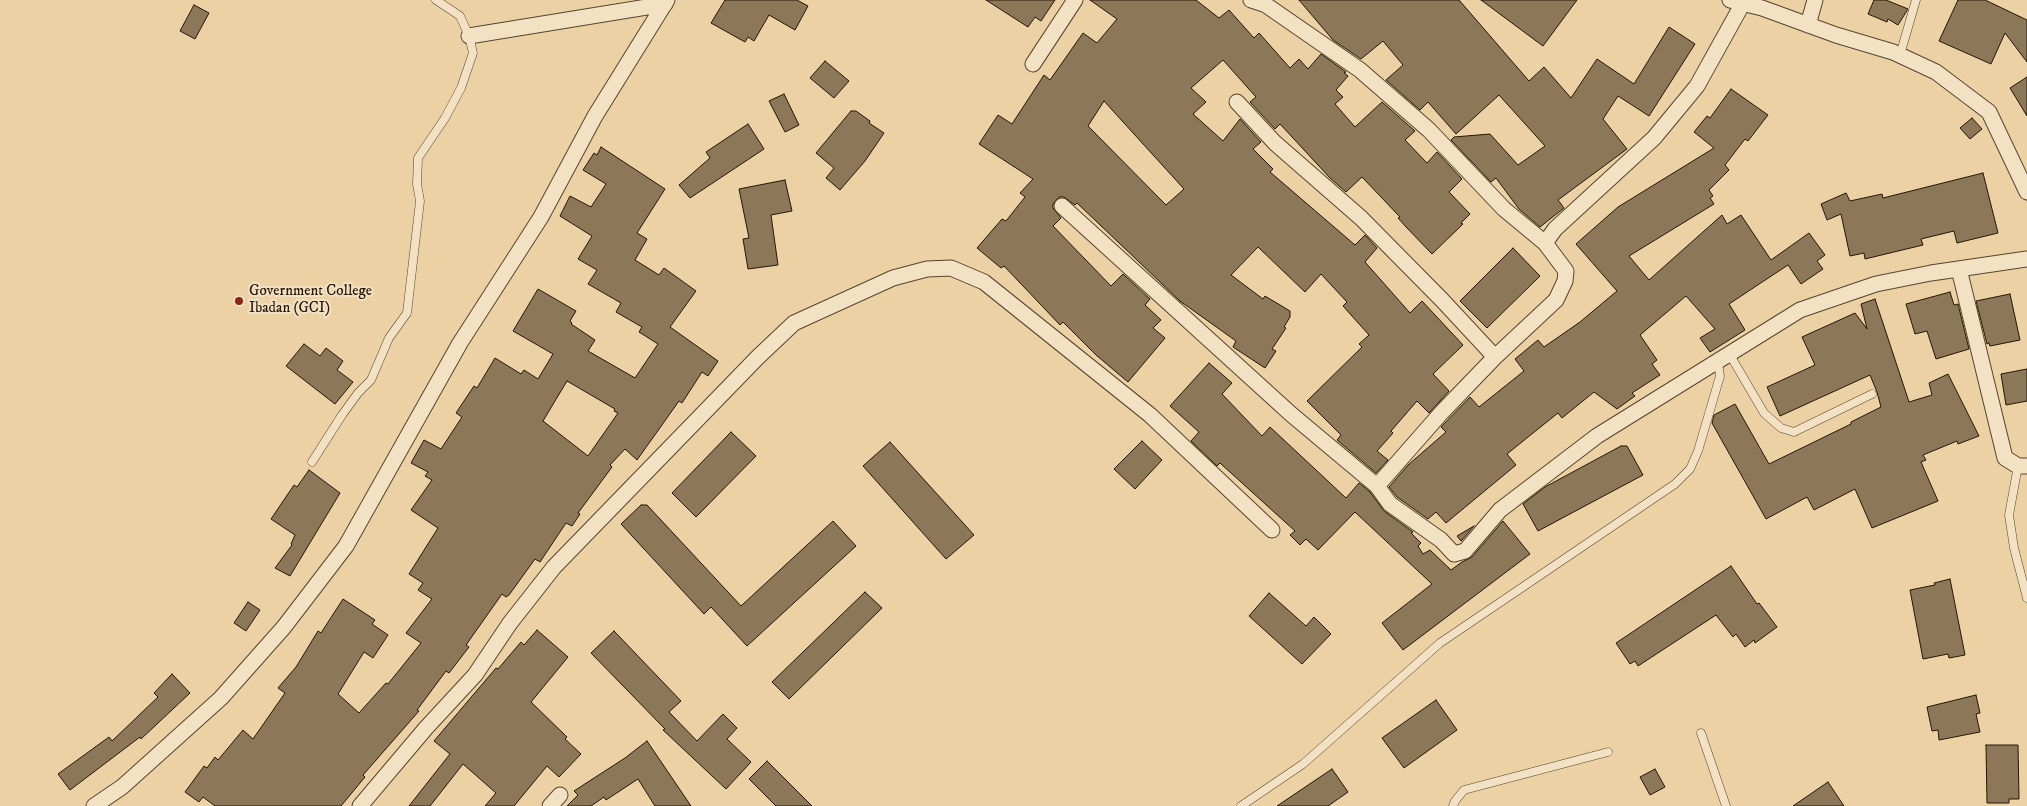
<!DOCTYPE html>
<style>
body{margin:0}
canvas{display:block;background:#ebd1a3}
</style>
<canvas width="2027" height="806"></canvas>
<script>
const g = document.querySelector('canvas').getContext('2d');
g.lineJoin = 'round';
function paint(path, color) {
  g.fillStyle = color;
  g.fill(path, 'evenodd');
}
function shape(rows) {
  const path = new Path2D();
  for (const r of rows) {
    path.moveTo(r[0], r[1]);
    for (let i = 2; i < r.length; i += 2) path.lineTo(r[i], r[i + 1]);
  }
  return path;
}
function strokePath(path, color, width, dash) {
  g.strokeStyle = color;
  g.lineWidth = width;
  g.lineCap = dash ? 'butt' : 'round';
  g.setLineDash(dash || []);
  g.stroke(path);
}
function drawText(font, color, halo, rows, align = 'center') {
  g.font = font + ' "IM FELL DW Pica",serif';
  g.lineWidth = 4;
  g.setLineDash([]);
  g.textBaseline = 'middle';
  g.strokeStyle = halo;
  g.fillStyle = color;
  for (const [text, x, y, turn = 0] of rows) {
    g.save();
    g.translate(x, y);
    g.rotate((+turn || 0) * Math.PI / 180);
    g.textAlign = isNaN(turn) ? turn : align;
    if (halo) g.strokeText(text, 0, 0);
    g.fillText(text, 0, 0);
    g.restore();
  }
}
const building = shape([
 [725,0,797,0,808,6,795,30,769,15,754,41,748,37,745,42,711,23,725,0],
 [986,0,1055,0,1041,21,1035,17,1028,27,986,0],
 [1090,0,1196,0,1219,18,1229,10,1254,38,1259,33,1290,68,1299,59,1308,69,1321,54,1346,72,1344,73,1348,76,1336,90,1343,97,1335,104,1355,127,1382,102,1415,131,1405,140,1427,163,1437,152,1462,179,1449,192,1470,214,1461,223,1463,224,1432,254,1407,228,1398,218,1400,217,1362,177,1346,192,1330,178,1280,124,1275,129,1250,102,1256,97,1223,60,1191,88,1206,102,1193,114,1223,141,1240,119,1261,142,1253,149,1273,169,1270,172,1355,245,1365,235,1377,248,1365,262,1410,313,1422,301,1463,345,1433,374,1449,391,1429,413,1417,401,1391,431,1393,433,1377,451,1388,460,1376,473,1337,440,1341,435,1307,401,1362,347,1359,344,1369,335,1343,306,1347,302,1321,274,1305,292,1258,247,1231,275,1263,299,1265,296,1290,311,1290,317,1284,327,1286,328,1272,349,1276,351,1265,368,1233,347,1236,341,1180,301,1077,203,1075,205,1064,197,1059,197,1053,204,1053,208,1061,218,1053,226,1111,286,1123,274,1150,299,1145,305,1161,320,1153,328,1165,338,1128,382,1096,355,1063,322,1060,325,1004,266,1001,268,977,248,1002,219,1006,221,1025,197,1020,193,1033,179,979,144,998,115,1012,124,1044,75,1050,80,1083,33,1097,43,1117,19,1090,0],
 [1104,101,1184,189,1166,205,1088,126,1104,101],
 [1299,0,1459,0,1529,81,1544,67,1571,98,1597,59,1634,84,1669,27,1695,44,1649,116,1618,96,1603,119,1627,149,1558,200,1564,208,1540,227,1519,209,1496,178,1491,182,1451,140,1454,137,1490,134,1518,165,1545,146,1499,95,1456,134,1428,102,1420,110,1386,80,1403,65,1383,41,1361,59,1333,40,1299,0],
 [1481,0,1577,0,1543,46,1481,0],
 [1874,0,1886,0,1908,9,1898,25,1888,19,1887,22,1868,14,1874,0],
 [1958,0,1985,0,2027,20,2027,62,2005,33,1991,64,1939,41,1958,0],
 [194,5,209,13,195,39,180,31,194,5],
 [825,61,849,81,834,98,810,78,825,61],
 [2027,77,2027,116,2010,88,2027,77],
 [1731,89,1768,115,1748,141,1745,139,1725,165,1729,170,1709,190,1713,196,1710,198,1714,204,1629,256,1649,280,1722,215,1727,224,1741,215,1771,260,1809,233,1825,255,1817,261,1823,269,1801,284,1788,265,1729,304,1745,330,1710,352,1700,338,1715,329,1686,296,1640,335,1657,360,1652,364,1660,375,1632,393,1635,396,1617,409,1594,392,1562,418,1558,413,1507,454,1516,465,1446,523,1436,512,1428,519,1397,497,1389,487,1408,465,1446,432,1441,427,1470,397,1479,407,1524,371,1515,359,1538,340,1544,347,1580,322,1617,291,1576,244,1618,207,1714,148,1694,132,1707,116,1710,118,1731,89],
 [784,94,799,125,785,132,769,101,784,94],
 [851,111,856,111,870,121,869,123,884,133,865,161,840,190,826,178,834,168,816,153,851,111],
 [1972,118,1982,129,1970,139,1960,128,1972,118],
 [748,124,764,149,690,198,679,185,710,158,706,152,748,124],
 [601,147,665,189,637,233,647,239,635,260,659,275,664,268,696,291,670,327,718,361,708,376,702,372,682,403,679,401,637,460,625,449,610,465,612,467,578,513,580,514,572,526,566,523,540,562,535,559,509,595,506,597,502,594,466,645,469,647,449,673,446,671,417,710,419,711,363,775,365,777,341,806,215,806,203,797,199,802,185,792,204,766,207,768,215,757,218,760,243,730,253,739,285,693,278,688,296,667,318,631,321,633,343,599,375,620,372,624,388,635,373,658,364,652,338,694,359,713,386,683,388,684,421,643,406,633,432,599,418,590,423,583,409,574,438,528,411,510,432,480,425,476,428,472,411,463,424,440,441,449,462,417,456,413,474,386,477,388,495,358,521,374,524,370,538,379,553,354,513,331,538,289,576,311,570,321,572,323,571,324,595,340,588,351,635,378,658,344,639,332,642,327,616,312,621,303,588,284,597,270,578,259,592,236,560,216,570,196,591,207,606,184,583,170,594,153,597,155,601,147],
 [567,381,615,409,614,411,618,413,588,456,543,421,567,381],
 [1983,173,1998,233,1957,243,1954,231,1921,239,1923,245,1865,259,1864,253,1850,256,1841,214,1827,220,1821,204,1846,193,1850,201,1882,194,1883,198,1983,173],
 [785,180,792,211,771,215,778,265,748,269,743,239,749,238,739,189,785,180],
 [1513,248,1540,276,1487,328,1460,301,1513,248],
 [1950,292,1954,305,1958,304,1969,349,1936,359,1927,331,1915,334,1906,304,1950,292],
 [2010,294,2020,340,1990,346,1989,343,1987,344,1976,301,2010,294],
 [1875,299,1909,402,1932,395,1929,383,1948,374,1979,436,1958,444,1957,441,1923,455,1926,460,1921,462,1938,501,1872,528,1855,489,1814,510,1807,497,1766,519,1712,423,1714,415,1735,404,1769,464,1851,424,1851,422,1881,407,1877,392,1870,375,1780,416,1767,387,1815,365,1802,337,1855,313,1867,329,1861,304,1875,299],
 [304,344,320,356,326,348,343,361,337,370,353,382,335,404,286,366,304,344],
 [1209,363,1232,383,1222,394,1262,436,1270,427,1346,498,1359,483,1370,492,1384,511,1413,532,1411,533,1421,543,1418,546,1423,554,1430,550,1451,570,1462,562,1472,557,1503,521,1530,554,1403,650,1382,623,1432,584,1355,512,1318,550,1306,539,1300,545,1290,535,1295,531,1220,463,1217,466,1191,441,1199,432,1170,406,1209,363],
 [2027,369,2027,401,2006,405,2001,374,2027,369],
 [731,432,756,456,696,517,672,493,731,432],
 [1142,441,1162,460,1135,489,1114,469,1142,441],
 [890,442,974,535,946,559,863,466,890,442],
 [1621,446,1627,446,1643,475,1538,531,1523,504,1545,487,1621,446],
 [309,470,340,493,290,576,275,568,292,545,291,544,295,535,271,519,294,485,297,487,309,470],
 [641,505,647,505,741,606,833,521,856,546,747,646,711,607,704,614,621,524,641,505],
 [1474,526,1461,541,1457,536,1474,526],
 [1731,566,1757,604,1759,603,1777,627,1755,643,1754,640,1745,647,1736,634,1733,637,1716,615,1638,666,1635,661,1630,664,1616,643,1731,566],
 [1950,579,1965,655,1949,658,1948,654,1923,659,1910,590,1935,585,1934,583,1950,579],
 [865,592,882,608,789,699,772,682,865,592],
 [1269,593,1306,626,1314,617,1331,634,1302,664,1249,616,1269,593],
 [248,602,260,610,246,631,234,623,248,602],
 [537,630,568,657,531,702,567,737,565,739,581,754,559,777,547,766,514,806,485,806,496,793,463,764,430,806,409,806,450,754,434,741,496,668,498,669,521,642,524,645,537,630],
 [614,631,681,701,669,712,697,741,723,714,737,728,727,739,751,762,726,789,663,730,665,729,591,653,614,631],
 [172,674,190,693,141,739,140,737,70,790,58,774,109,737,112,741,158,697,154,693,172,674],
 [1976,695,1980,713,1976,714,1980,732,1939,740,1938,730,1932,731,1927,707,1976,695],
 [1436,700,1457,730,1404,768,1382,738,1436,700],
 [647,741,691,806,655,806,638,779,606,800,604,797,591,806,567,806,578,795,574,791,625,758,647,741],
 [1986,745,2018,745,2019,799,2009,799,2009,803,1987,803,1986,745],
 [767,761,812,806,776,806,749,779,767,761],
 [1332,769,1348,792,1328,806,1277,806,1332,769],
 [1655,769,1665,787,1650,795,1640,777,1655,769],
 [1828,782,1844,806,1793,806,1828,782]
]);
paint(building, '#8c7758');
strokePath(building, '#251607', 1);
const service = shape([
 [1900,55,1916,0],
 [1730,355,1764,413,1781,428,1794,432,1872,394],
 [312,462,342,415,358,393,371,380,389,338,407,313,420,201,417,184,418,158,445,118,461,88,473,53,469,36,460,16,436,0],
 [2018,466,2009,515,2014,548,2027,598],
 [1701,733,1726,806],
 [1241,806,1303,764,1440,643,1675,484,1690,469,1698,451,1720,376,1718,363],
 [1453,806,1455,801,1464,790,1608,752]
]);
const minor = shape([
 [1251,0,1266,5,1360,70,1429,130,1504,209,1545,243,1566,271,1565,281,1556,300,1495,357,1442,412,1377,486],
 [1730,0,1762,8,1836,35,1893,52,1936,72,1989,112,2027,192],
 [1808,25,1815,0],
 [469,36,665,4],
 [1033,64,1075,0],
 [1237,102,1275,143,1361,218,1442,300,1495,357],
 [1062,206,1292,415,1377,486,1390,504,1441,540,1454,554,1465,551,1500,510,1597,436,1800,310,1876,284,1931,273,2027,259],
 [1545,243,1555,229,1654,138,1697,86,1743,3],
 [1959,269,2005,458,2018,466,2027,466],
 [94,806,122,787,221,698,284,627,346,546,460,343,541,217,595,116,667,0],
 [360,806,426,728,475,675,510,623,554,567,758,357,794,323,893,278,927,269,951,268,984,282,1150,415,1272,530],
 [550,806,560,795]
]);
strokePath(service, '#56452e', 9);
strokePath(minor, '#56452e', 17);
strokePath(service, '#f2e1c3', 8);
strokePath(minor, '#f2e1c3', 15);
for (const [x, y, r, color] of [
 [239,301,5,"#8f2418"]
]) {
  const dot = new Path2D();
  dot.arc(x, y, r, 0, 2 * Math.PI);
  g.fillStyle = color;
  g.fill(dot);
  strokePath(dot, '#f2e1c3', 2);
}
drawText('15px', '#251607', '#f2e1c3', [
 ["Government College",249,292],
 ["Ibadan (GCI)",249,309]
], 'left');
</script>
